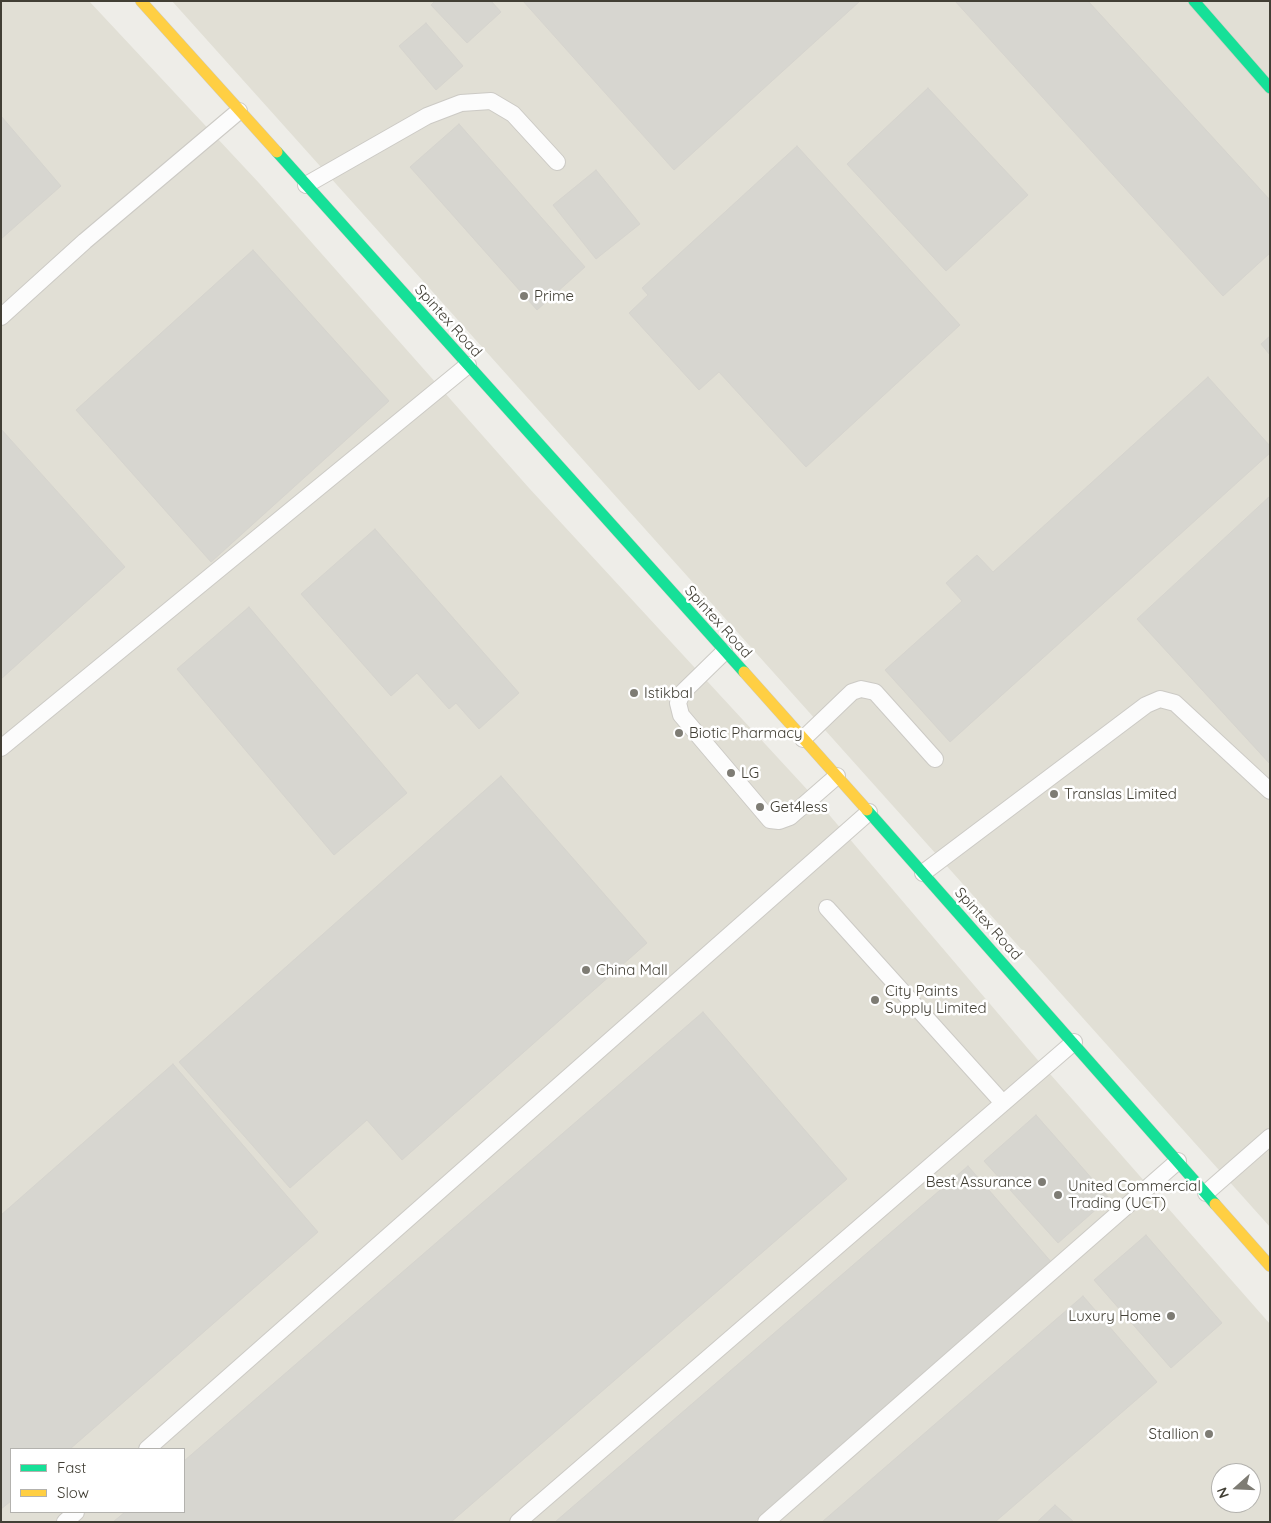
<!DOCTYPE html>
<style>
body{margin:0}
#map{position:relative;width:1271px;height:1523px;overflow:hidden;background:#eeede8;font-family:Quicksand,sans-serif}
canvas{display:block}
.frame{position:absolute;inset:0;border:2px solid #423f35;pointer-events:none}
.legend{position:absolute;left:10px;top:1448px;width:175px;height:65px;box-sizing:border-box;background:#fff;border:1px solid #b3b2ae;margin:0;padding:6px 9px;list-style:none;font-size:15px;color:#423f35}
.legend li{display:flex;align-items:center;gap:10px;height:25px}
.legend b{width:25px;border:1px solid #b3b2ae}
.north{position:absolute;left:1211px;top:1463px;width:50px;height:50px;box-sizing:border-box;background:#fff;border:1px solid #b3b2ae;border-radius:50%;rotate:250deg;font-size:14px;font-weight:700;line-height:20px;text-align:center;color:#423f35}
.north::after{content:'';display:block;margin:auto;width:18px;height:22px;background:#7e7c74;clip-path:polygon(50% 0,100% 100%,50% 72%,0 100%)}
</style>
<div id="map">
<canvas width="1271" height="1523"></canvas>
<div class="frame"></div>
<ul class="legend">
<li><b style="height:6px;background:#16e098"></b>Fast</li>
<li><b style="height:6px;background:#ffcf43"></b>Slow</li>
</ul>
<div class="north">N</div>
</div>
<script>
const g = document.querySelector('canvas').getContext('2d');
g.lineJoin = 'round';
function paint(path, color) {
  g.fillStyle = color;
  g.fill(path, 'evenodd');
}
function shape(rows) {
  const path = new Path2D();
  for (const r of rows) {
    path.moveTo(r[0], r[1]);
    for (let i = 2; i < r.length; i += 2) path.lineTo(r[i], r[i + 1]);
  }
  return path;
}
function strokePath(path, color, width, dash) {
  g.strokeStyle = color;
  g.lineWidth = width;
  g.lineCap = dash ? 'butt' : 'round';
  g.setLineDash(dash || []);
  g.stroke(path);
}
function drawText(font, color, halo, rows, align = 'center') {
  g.font = font + ' Quicksand,sans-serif';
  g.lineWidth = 5;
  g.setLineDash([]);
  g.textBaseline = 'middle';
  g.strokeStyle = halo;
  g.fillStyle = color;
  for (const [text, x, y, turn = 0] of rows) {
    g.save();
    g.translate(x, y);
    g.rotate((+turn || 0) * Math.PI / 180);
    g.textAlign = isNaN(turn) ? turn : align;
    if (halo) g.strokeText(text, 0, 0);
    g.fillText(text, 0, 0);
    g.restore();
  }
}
paint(shape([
 [1,1,89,1,259,183,529,488,814,797,1036,1058,1270,1324,1270,1522,1,1522],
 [11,1449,184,1449,184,1512,11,1512],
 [1221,1473,1251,1473,1251,1503,1221,1503],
 [172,1,1270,1,1270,1227,277,118]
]), '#e1dfd5');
const building = shape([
 [435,1,491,1,501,12,467,43,431,5,435,1],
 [523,1,860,1,674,170,523,1],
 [955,1,1088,1,1270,200,1270,253,1223,296,955,1],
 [426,23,463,66,436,90,399,46,426,23],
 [928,88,1028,195,946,271,847,164,928,88],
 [1,116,61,186,1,239,1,116],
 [459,124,585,267,537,310,410,167,459,124],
 [797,146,960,325,806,467,719,372,699,390,629,313,648,295,642,288,797,146],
 [596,170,640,224,596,259,553,205,596,170],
 [253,250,389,401,211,562,76,410,253,250],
 [1270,336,1270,355,1261,344,1270,336],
 [1208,377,1270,446,1270,453,950,742,885,670,962,601,946,583,977,555,993,572,1208,377],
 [1,429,125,567,1,679,1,429],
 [1270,496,1270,764,1137,619,1270,496],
 [375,529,519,693,479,729,456,703,449,709,417,673,391,696,301,594,375,529],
 [249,607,407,793,334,855,177,669,249,607],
 [501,776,647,943,402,1160,367,1120,290,1188,179,1062,501,776],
 [703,1012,847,1179,451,1522,113,1522,125,1512,184,1512,184,1461,703,1012],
 [173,1064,318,1232,70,1449,11,1449,11,1501,1,1509,1,1215,173,1064],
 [1036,1115,1109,1198,1058,1243,984,1161,1036,1115],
 [968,1166,1053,1264,754,1522,555,1522,968,1166],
 [1146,1235,1222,1323,1171,1368,1094,1280,1146,1235],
 [1083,1296,1157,1382,995,1522,822,1522,1083,1296],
 [1055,1505,1074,1522,1037,1522,1055,1505]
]);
paint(building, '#d7d6d0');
strokePath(building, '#d6d4ce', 1);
const lane = shape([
 [306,185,427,116,461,103,491,101,513,114,557,162],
 [1,317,85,241,239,111],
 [724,652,682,693,678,703,681,715,770,820,779,821,790,817,837,776],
 [803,739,852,692,861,689,875,692,935,759],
 [1,748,468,365],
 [923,873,1146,705,1160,699,1175,703,1270,791],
 [827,908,1003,1103],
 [1206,1193,1270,1137],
 [147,1449,869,812],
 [65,1522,76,1512],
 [518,1522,1074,1042],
 [766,1522,1178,1161]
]);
const fast = shape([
 [1194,1,1270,88],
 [277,152,744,672],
 [867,810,1215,1204]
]);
const slow = shape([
 [141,1,277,152],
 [744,672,867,810],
 [1215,1204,1270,1266]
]);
strokePath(lane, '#cccac5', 18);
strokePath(fast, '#cccabf', 12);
strokePath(slow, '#cccabf', 12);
strokePath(lane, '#fcfcfc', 16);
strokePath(fast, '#16e098', 11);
strokePath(slow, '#ffcf43', 11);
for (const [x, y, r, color] of [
 [524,296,5,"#7e7c74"],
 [634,693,5,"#7e7c74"],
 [679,733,5,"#7e7c74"],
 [731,773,5,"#7e7c74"],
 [1054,794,5,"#7e7c74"],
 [760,807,5,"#7e7c74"],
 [586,970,5,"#7e7c74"],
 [875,1000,5,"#7e7c74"],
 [1042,1182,5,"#7e7c74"],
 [1058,1195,5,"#7e7c74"],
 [1171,1316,5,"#7e7c74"],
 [1209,1434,5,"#7e7c74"]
]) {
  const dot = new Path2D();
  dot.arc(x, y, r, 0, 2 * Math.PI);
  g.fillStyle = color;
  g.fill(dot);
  strokePath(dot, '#fff', 2);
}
drawText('15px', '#423f35', '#fff', [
 ["Prime",534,296],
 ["Istikbal",644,693],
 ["Biotic Pharmacy",689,733],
 ["LG",741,773],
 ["Translas Limited",1064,794],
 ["Get4less",770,807],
 ["China Mall",596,970],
 ["City Paints",885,991],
 ["Supply Limited",885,1008],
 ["Best Assurance",1032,1182,"right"],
 ["United Commercial",1068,1186],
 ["Trading (UCT)",1068,1203],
 ["Luxury Home",1161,1316,"right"],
 ["Stallion",1199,1434,"right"]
], 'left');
drawText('15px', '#423f35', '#fff', [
 ["Spintex Road",448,321,48],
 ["Spintex Road",718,622,48],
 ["Spintex Road",988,924,48]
]);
</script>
